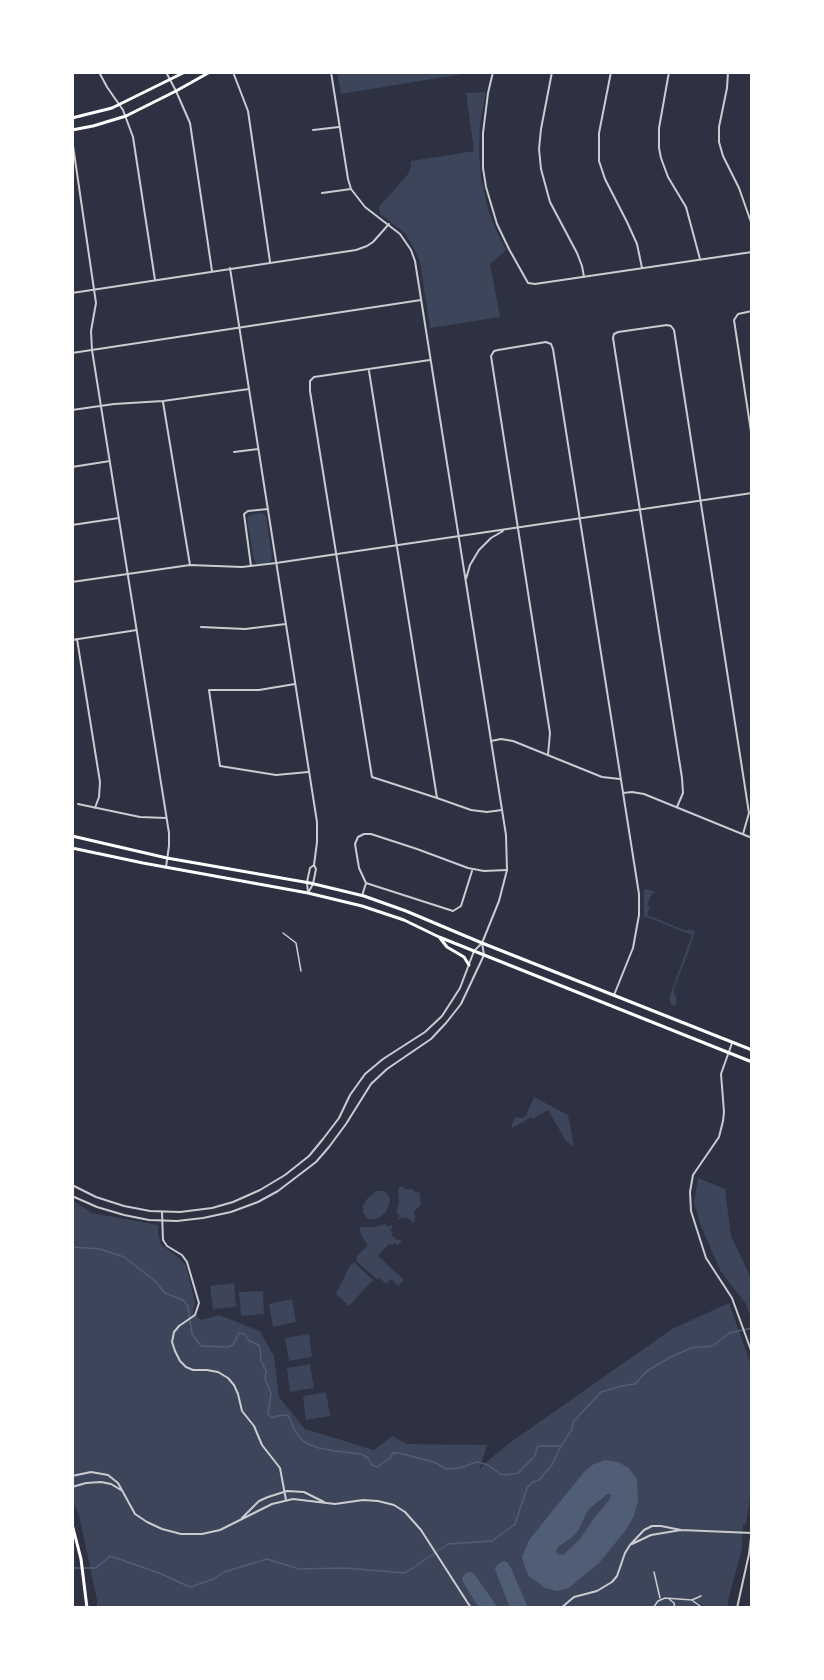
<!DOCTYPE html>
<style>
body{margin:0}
#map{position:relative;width:824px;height:1680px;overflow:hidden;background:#2d3142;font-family:Figtree,sans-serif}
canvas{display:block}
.frame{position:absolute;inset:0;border:74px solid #fff;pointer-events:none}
</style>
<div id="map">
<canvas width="824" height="1680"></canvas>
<div class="frame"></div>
</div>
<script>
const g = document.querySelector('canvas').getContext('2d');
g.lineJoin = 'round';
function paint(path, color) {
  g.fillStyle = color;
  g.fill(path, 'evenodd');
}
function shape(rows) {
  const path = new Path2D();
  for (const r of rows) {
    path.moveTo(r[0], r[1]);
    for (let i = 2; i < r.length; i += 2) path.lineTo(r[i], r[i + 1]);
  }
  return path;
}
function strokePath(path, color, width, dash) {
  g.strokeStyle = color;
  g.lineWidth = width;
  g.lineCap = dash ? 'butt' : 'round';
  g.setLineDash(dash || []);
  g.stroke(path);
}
paint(shape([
 [337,72,463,72,463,74,341,94],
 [486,92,480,124,479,151,481,177,488,209,496,230,506,250,490,264,500,317,430,328,420,262,417,254,405,233,380,214,379,207,408,174,411,167,411,161,474,151,466,93],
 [262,513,266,516,272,558,270,562,257,564,254,560,247,518,250,515],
 [647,889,655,892,656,893,652,893,647,906,650,907,647,915,687,931,688,929,695,931,688,953,674,988,674,993,677,1000,675,1006,671,1004,669,998,692,935,644,916,644,890],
 [534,1097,568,1115,574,1147,566,1141,548,1110,533,1119,532,1117,512,1128,511,1127,515,1117,521,1118,526,1116],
 [698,1178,725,1189,731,1236,752,1280,752,1322,746,1304,721,1272,701,1226,694,1203],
 [402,1186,406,1189,412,1189,416,1193,419,1191,421,1204,413,1213,416,1216,414,1218,415,1220,413,1223,407,1217,404,1219,402,1217,399,1220,398,1218,400,1216,396,1213,399,1203,398,1190,399,1187],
 [376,1191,383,1191,387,1193,390,1199,389,1205,386,1212,380,1217,375,1219,368,1219,363,1213,363,1206,367,1199],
 [72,1200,92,1213,158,1225,158,1234,161,1244,166,1248,179,1258,186,1266,195,1302,193,1313,201,1320,219,1315,260,1331,274,1356,279,1397,305,1429,374,1450,392,1436,407,1444,487,1445,479,1471,485,1463,511,1442,672,1329,729,1303,752,1368,752,1485,746,1524,743,1524,742,1548,729,1597,727,1608,97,1608,97,1600,79,1515,72,1500],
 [385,1224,389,1227,391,1225,393,1227,390,1230,393,1232,391,1235,397,1240,399,1239,402,1242,397,1245,394,1243,392,1245,390,1243,378,1256,404,1280,398,1286,391,1279,386,1284,380,1278,378,1280,356,1261,357,1256,368,1245,364,1240,359,1229,361,1227,375,1227],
 [354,1262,373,1280,349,1306,336,1294,349,1267],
 [234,1283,236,1307,213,1309,210,1286],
 [263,1291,264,1314,241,1316,239,1292],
 [292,1299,296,1322,273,1327,269,1304],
 [309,1334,312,1357,289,1361,285,1338],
 [310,1364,314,1388,290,1392,287,1368],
 [326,1392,330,1416,306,1420,303,1396]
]), '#3c4559');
paint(shape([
 [605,1460,618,1462,629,1468,637,1479,638,1501,634,1516,625,1531,600,1562,570,1587,566,1589,557,1591,545,1588,529,1576,525,1568,522,1557,529,1540,584,1472,592,1465],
 [607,1494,611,1494,610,1499,594,1518,580,1539,563,1555,557,1554,556,1552,558,1547,571,1538,578,1531,588,1510],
 [504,1561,508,1563,511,1568,528,1608,510,1608,496,1572,495,1568,498,1564],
 [468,1572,473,1573,475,1575,498,1608,479,1608,463,1582,462,1578,465,1574]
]), '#4f5d75');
strokePath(shape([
 [72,1247,100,1249,124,1257,155,1281,165,1293,183,1300,188,1306,192,1334,201,1346,228,1347,233,1345,239,1333,245,1334,249,1341,259,1345,260,1348,261,1361,266,1371,265,1379,271,1393,268,1414,272,1418,276,1416,288,1415,295,1431,303,1441,308,1444,319,1448,335,1451,361,1454,368,1458,372,1465,377,1467,390,1458,393,1453,399,1453,434,1462,446,1469,459,1468,477,1462,488,1465,500,1474,506,1475,518,1473,534,1457,538,1446,561,1446],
 [72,1568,96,1568,110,1556,159,1573,190,1587,214,1579,224,1572,267,1559,299,1569,345,1568,405,1573,448,1544,492,1541,515,1524,527,1488,533,1482,539,1480,552,1465,561,1446,571,1431,574,1421,601,1392,622,1386,635,1384,647,1371,669,1358,691,1348,713,1346,729,1333,752,1328]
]), '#4f5d75', 1.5);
strokePath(shape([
 [283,933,296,943,301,971],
 [654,1572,660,1598],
 [665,1598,692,1600,701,1596],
 [669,1599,674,1603,675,1608],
 [693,1601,700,1606],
 [653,1608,658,1601,665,1598]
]), '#caccd0', 1.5);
strokePath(shape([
 [99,72,107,87,123,110,133,137,155,280],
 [166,72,176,91,190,123,212,271],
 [233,72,248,111,270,262],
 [493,72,488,93,483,133,483,168,486,187,497,224,509,249,528,283,535,284,752,252],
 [552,72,541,129,539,149,541,169,550,202,577,253,582,266,584,277],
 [611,72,599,133,599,161,605,179,627,222,637,244,642,268],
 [669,72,659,128,659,148,661,158,668,177,686,207,700,259],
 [728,72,727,88,719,127,719,142,723,156,739,188,752,225],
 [313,130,339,127],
 [72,139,96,303,91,331,92,350,169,833,169,846,166,867],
 [322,193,351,189],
 [230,268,317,822,317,842,314,865,316,869,313,884,308,893],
 [72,293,356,250,367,246,373,242,389,224],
 [752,311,738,314,734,320,752,438],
 [72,353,421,300],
 [430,360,314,377,310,381,310,391,372,777,437,798,471,810,487,812,502,810],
 [369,371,437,798],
 [163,402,190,565],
 [72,410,114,404,163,401,249,389],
 [234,452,258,449],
 [72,467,110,461],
 [72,525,119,518],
 [251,566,244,514,248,511,268,509],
 [201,627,245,629,286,624],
 [77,639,100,782,99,797,95,808],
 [72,640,137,630],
 [295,684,259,690,209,690,220,766,276,775,308,772],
 [491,741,501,739,513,741,602,777,620,779],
 [548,755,550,733,491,356,494,351,498,350,546,342,551,344,553,349,639,894,639,915,633,948,614,995],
 [623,793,632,792,644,794,752,838],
 [78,804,140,817,166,818],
 [677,807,683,793,682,778,613,338,614,334,618,332,667,325,671,326,674,330,749,813,743,834],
 [366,883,453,911,461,906,472,871],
 [308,893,307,882,310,868,314,865],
 [362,896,366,883,359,868,355,844,358,837,364,834,371,834,417,849,468,868,484,871,507,870],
 [162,1212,163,1240,167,1246,182,1255,187,1262,199,1303,195,1315,179,1326,174,1332,172,1342,175,1351,180,1361,186,1367,193,1370,207,1370,218,1372,228,1378,234,1385,238,1394,242,1411,254,1426,262,1445,280,1468,286,1500],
 [72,1476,91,1472,108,1475,118,1483,135,1514,147,1522,162,1529,181,1534,202,1534,220,1530,272,1504,293,1499,335,1504,363,1500,378,1501,394,1505,405,1512,421,1530,471,1608],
 [72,1487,86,1483,101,1482,111,1484,121,1490],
 [242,1518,259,1501,268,1497,287,1491,304,1492,324,1502],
 [632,1544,651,1535,681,1530,752,1533],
 [561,1608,574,1597,597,1591,612,1582,617,1576,625,1553,630,1545,644,1530,652,1526,661,1526,681,1530]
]), '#caccd0', 2);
strokePath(shape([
 [466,579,470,565,479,550,491,538,503,531],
 [72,582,190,565,242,567,276,563,752,493],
 [732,1043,721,1074,724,1112,723,1121,719,1137,693,1175,690,1192,691,1211,706,1258,732,1298,752,1353],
 [72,1185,96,1197,124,1206,150,1211,180,1212,212,1208,233,1202,260,1190,285,1175,309,1156,323,1139,339,1118,350,1095,365,1074,383,1059,425,1032,442,1016,460,988,474,951,482,943,499,901,507,870,506,835,415,261,411,250,400,234,365,207,351,189,348,179,331,72],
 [72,1196,97,1207,124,1215,149,1220,177,1221,203,1218,231,1212,258,1202,278,1191,316,1162,329,1147,346,1124,371,1084,387,1069,431,1039,446,1023,461,1004,469,987,484,955,482,943],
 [737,1608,749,1554,752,1529]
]), '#caccd0', 2);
strokePath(shape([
 [72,118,112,108,185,72],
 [72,130,93,126,126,116,176,91,210,72],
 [72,836,167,858,310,883,364,896,406,911,482,943,752,1050],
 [72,848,143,863,308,893,362,906,404,920,439,937,752,1062],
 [440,938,447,947,464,957,469,965],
 [72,1524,81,1559,87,1608]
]), '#fff', 3);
</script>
